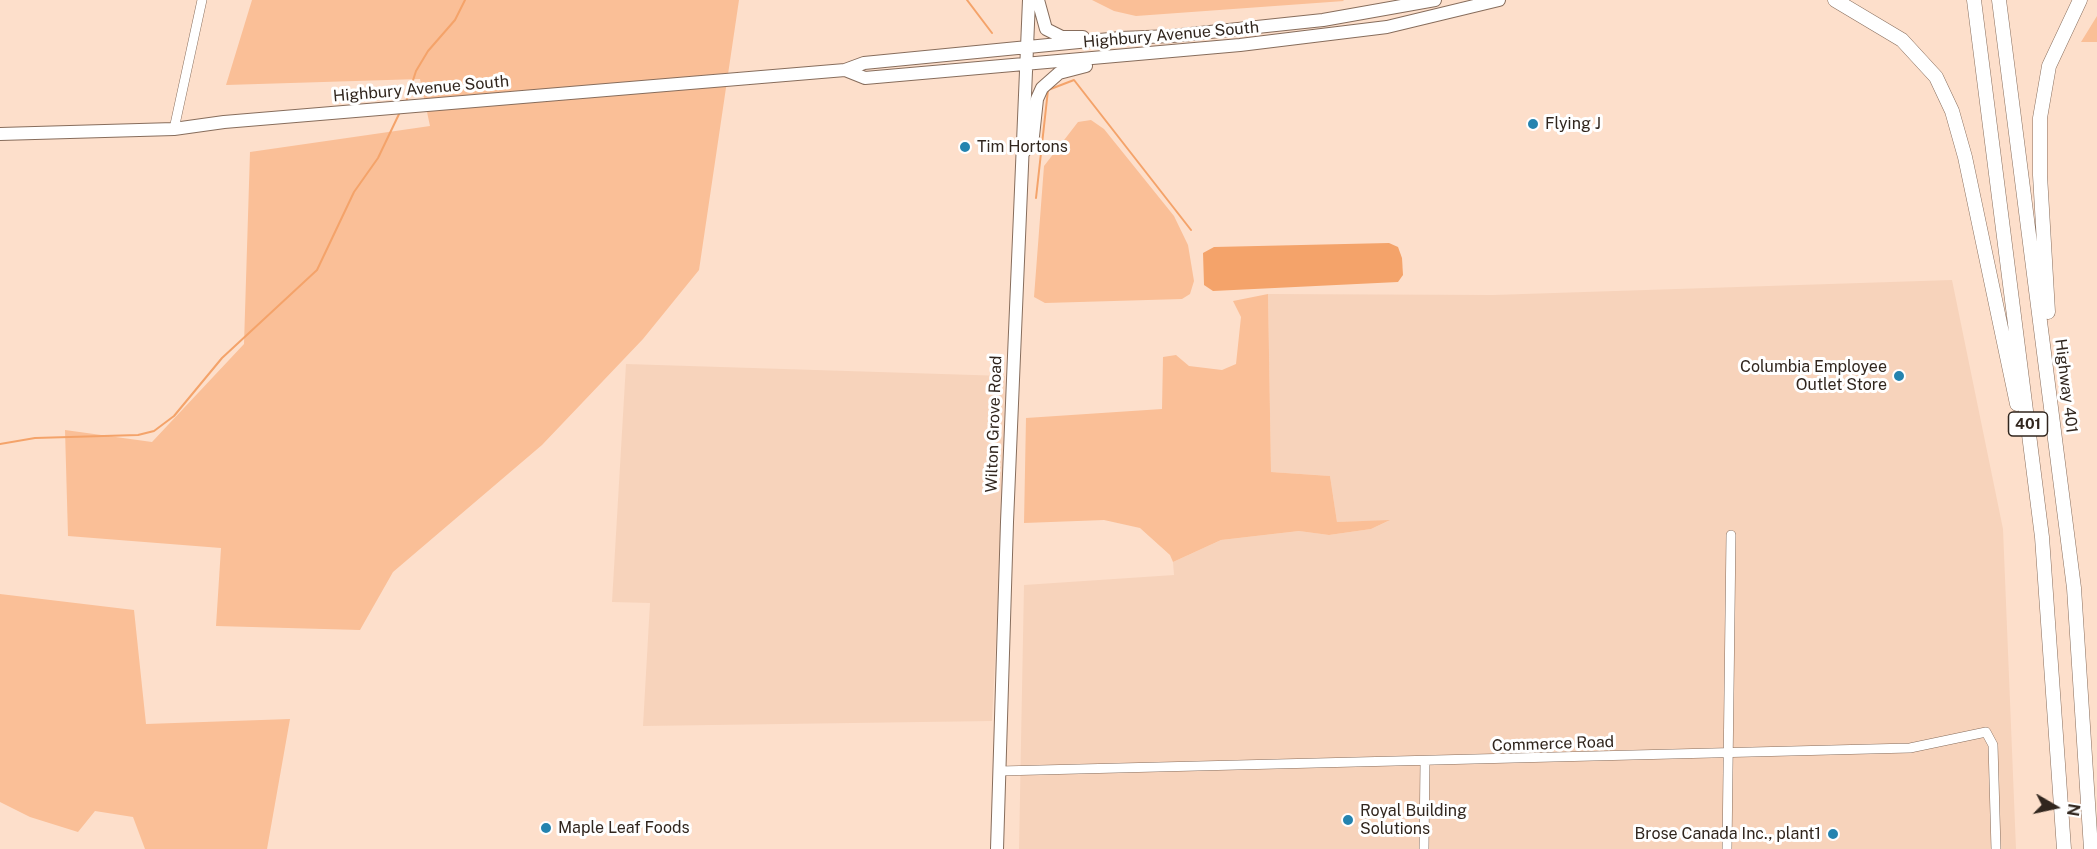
<!DOCTYPE html>
<style>
body{margin:0}
#map{position:relative;width:2097px;height:849px;overflow:hidden;background:#fddfcb;font-family:"Public Sans",sans-serif}
canvas{display:block}
.north{position:absolute;left:2025px;top:777px;width:60px;height:60px;-webkit-text-stroke:4px #fff;paint-order:stroke;rotate:99deg;font-size:16px;font-weight:700;line-height:24px;text-align:center;color:#31261e}
.north::after{content:'';display:block;margin:auto;width:21px;height:27px;background:#31261e;clip-path:polygon(50% 0,100% 100%,50% 72%,0 100%)}
</style>
<div id="map">
<canvas width="2097" height="849"></canvas>
<div class="north">N</div>
</div>
<script>
const g = document.querySelector('canvas').getContext('2d');
g.lineJoin = 'round';
function paint(path, color) {
  g.fillStyle = color;
  g.fill(path, 'evenodd');
}
function shape(rows) {
  const path = new Path2D();
  for (const r of rows) {
    path.moveTo(r[0], r[1]);
    for (let i = 2; i < r.length; i += 2) path.lineTo(r[i], r[i + 1]);
  }
  return path;
}
function strokePath(path, color, width, dash) {
  g.strokeStyle = color;
  g.lineWidth = width;
  g.lineCap = dash ? 'butt' : 'round';
  g.setLineDash(dash || []);
  g.stroke(path);
}
function drawText(font, color, halo, rows, align = 'center') {
  g.font = font + ' "Public Sans",sans-serif';
  g.lineWidth = 6;
  g.setLineDash([]);
  g.textBaseline = 'middle';
  g.strokeStyle = halo;
  g.fillStyle = color;
  for (const [text, x, y, turn = 0] of rows) {
    g.save();
    g.translate(x, y);
    g.rotate((+turn || 0) * Math.PI / 180);
    g.textAlign = isNaN(turn) ? turn : align;
    if (halo) g.strokeText(text, 0, 0);
    g.fillText(text, 0, 0);
    g.restore();
  }
}
paint(shape([
 [1952,280,2003,529,2016,849,1019,849,1024,585,1174,575,1173,562,1221,540,1299,531,1329,535,1371,529,1388,521,1337,522,1330,476,1271,472,1268,294,1493,295],
 [626,364,1005,376,1003,497,992,721,643,726,650,603,612,602]
]), '#f7d3bb');
paint(shape([
 [252,0,739,0,699,270,643,339,542,445,393,572,360,630,216,626,221,548,68,536,65,430,152,442,244,344,250,152,430,126,420,79,226,85],
 [1092,0,1343,0,1344,1,1136,16,1114,11],
 [2097,16,2097,42,2081,42],
 [1091,120,1104,129,1174,216,1188,245,1194,281,1190,294,1182,299,1045,303,1034,297,1044,166,1078,122],
 [1268,294,1271,472,1330,476,1337,522,1390,520,1371,529,1329,535,1299,531,1221,540,1173,562,1170,555,1140,528,1104,520,1024,523,1026,418,1162,409,1163,357,1176,355,1189,366,1222,370,1236,364,1241,317,1233,301],
 [0,594,134,610,146,724,290,719,267,849,145,849,133,817,95,811,78,832,30,817,0,802]
]), '#fabf97');
paint(shape([
 [1389,243,1398,247,1402,258,1403,275,1398,282,1213,291,1204,285,1203,253,1214,247]
]), '#f4a36a');
strokePath(shape([
 [967,0,992,33],
 [406,102,416,71,428,51,455,20,465,0],
 [1036,198,1048,90,1074,80,1191,230],
 [0,444,35,438,138,435,154,431,174,416,222,358,317,270,354,192,378,158,400,112]
]), '#f4a36a', 2);
const minor = shape([
 [174,129,202,0],
 [1000,771,1910,748,1986,732,1993,745,1996,849],
 [1424,849,1425,762],
 [1727,849,1731,535]
]);
const major = shape([
 [1038,0,1046,29,1062,37,1083,37],
 [845,70,865,78,1240,45,1387,27,1499,0],
 [0,134,174,129,224,122,845,70,864,63,1120,38,1172,36,1323,20,1435,0],
 [1023,153,1029,146,1033,136,1037,99,1042,88,1059,73,1086,66],
 [997,849,1007,522,1029,0]
]);
const highway = shape([
 [1835,0,1902,40,1936,77,1952,111,1965,157,2017,404],
 [1974,0,2042,537,2064,849],
 [1999,0,2074,588,2091,849],
 [2048,312,2040,175,2040,118,2049,66,2080,0]
]);
strokePath(minor, '#876d5c', 10);
strokePath(major, '#876d5c', 14);
strokePath(highway, '#876d5c', 15);
strokePath(minor, '#fff', 9);
strokePath(major, '#fff', 12);
strokePath(highway, '#fff', 14);
for (const [x, y, r, color] of [
 [1533,124,6,"#2483af"],
 [965,147,6,"#2483af"],
 [1899,376,6,"#2483af"],
 [1348,820,6,"#2483af"],
 [546,828,6,"#2483af"],
 [1833,834,6,"#2483af"]
]) {
  const dot = new Path2D();
  dot.arc(x, y, r, 0, 2 * Math.PI);
  g.fillStyle = color;
  g.fill(dot);
  strokePath(dot, '#fff', 2);
}
for (const [x, y, w] of [
 [2028,424,39]
]) {
  const box = new Path2D();
  box.roundRect(x - w / 2, y - 12, w, 24, 4.5);
  g.fillStyle = '#fff';
  g.fill(box);
  strokePath(box, '#31261e', 1.5);
}
drawText('bold 15px', '#31261e', null, [
 ["401",2028,424]
]);
drawText('16px', '#31261e', '#fff', [
 ["Highbury Avenue South",1171,35,-5],
 ["Highbury Avenue South",421,89,-5],
 ["Highway 401",2066,386,83],
 ["Wilton Grove Road",994,424,-88],
 ["Commerce Road",1553,744,-2]
]);
drawText('16px', '#31261e', '#fff', [
 ["Flying J",1545,124],
 ["Tim Hortons",977,147],
 ["Columbia Employee",1887,367,"right"],
 ["Outlet Store",1887,385,"right"],
 ["Royal Building",1360,811],
 ["Solutions",1360,829],
 ["Maple Leaf Foods",558,828],
 ["Brose Canada Inc., plant1",1821,834,"right"]
], 'left');
</script>
